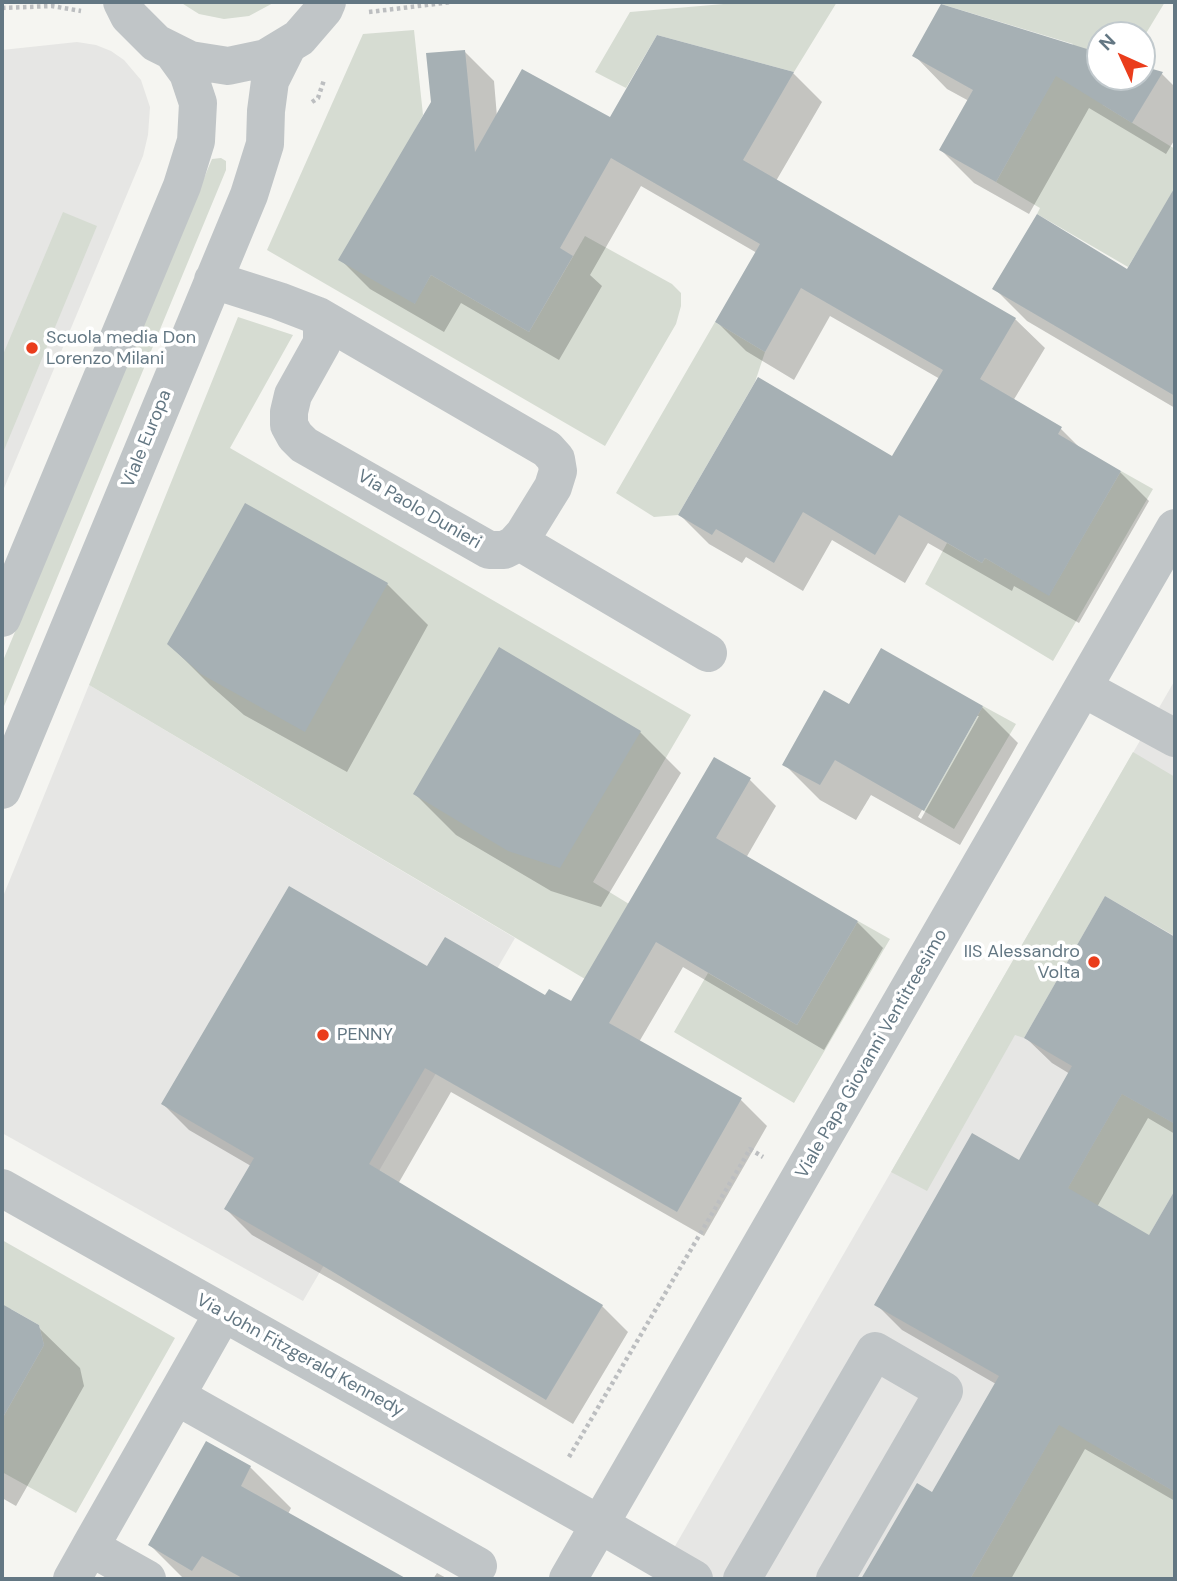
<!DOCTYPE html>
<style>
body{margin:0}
#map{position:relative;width:1177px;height:1581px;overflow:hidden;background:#f5f5f1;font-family:"DM Sans",sans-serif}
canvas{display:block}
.frame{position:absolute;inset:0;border:4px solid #637783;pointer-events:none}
.north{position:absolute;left:1086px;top:21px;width:70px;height:70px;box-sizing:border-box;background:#fff;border:2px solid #c1c9cd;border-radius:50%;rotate:315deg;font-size:19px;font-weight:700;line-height:28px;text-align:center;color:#637783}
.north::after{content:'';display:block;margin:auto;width:24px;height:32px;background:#ea3d1c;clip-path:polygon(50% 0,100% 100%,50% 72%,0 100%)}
</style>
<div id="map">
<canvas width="1177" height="1581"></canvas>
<div class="frame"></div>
<div class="north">N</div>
</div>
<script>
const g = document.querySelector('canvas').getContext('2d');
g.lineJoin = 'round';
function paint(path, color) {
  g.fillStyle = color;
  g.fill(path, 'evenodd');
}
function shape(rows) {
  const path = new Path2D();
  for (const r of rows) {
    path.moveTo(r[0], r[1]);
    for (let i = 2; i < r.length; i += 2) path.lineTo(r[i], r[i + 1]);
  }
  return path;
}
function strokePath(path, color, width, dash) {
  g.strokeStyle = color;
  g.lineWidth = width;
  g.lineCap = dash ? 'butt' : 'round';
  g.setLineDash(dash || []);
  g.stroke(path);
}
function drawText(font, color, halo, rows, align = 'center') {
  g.font = font + ' "DM Sans",sans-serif';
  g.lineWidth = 7;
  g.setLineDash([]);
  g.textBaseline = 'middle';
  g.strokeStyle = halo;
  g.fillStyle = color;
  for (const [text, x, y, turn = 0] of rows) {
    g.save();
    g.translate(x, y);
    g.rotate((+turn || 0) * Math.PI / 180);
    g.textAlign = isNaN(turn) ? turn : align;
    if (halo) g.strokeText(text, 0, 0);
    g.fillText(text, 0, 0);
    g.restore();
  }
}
paint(shape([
 [77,42,96,45,111,51,124,60,141,80,150,107,148,135,143,156,2,493,2,50],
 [1175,680,1175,1579,656,1579,891,1172],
 [89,685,515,938,303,1301,2,1133,2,899]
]), '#e6e6e4');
paint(shape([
 [180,2,275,2,249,16,224,19,199,14],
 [747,2,837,2,794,72,657,35,626,88,595,72,630,12],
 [942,2,1165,2,1142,40,1142,35,1100,35,1100,77,1103,105,1175,149,1175,236,1154,224,1128,267,1037,214,1040,208,996,182,1073,44,941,4],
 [414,30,423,115,414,132,414,304,431,275,529,332,585,236,672,284,681,293,681,306,676,324,605,446,267,250,363,34],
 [221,158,226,161,226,170,2,711,2,663,209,166,212,159],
 [63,212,97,226,2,455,2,357],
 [238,317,293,335,230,448,691,715,593,882,629,904,585,979,89,685],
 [715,322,765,352,755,382,678,515,654,517,616,493],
 [1121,471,1153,489,1053,661,925,584,947,543,982,563,985,558,1049,595],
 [983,706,1016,724,954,829,924,811],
 [1133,752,1175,777,1175,931,1173,935,1105,896,1024,1038,1015,1035,927,1191,891,1172],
 [858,921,890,939,794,1103,674,1032,708,973,797,1025],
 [1122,1094,1175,1124,1175,1190,1115,1294,1068,1188],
 [2,1240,175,1338,76,1513,2,1472,2,1419,44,1345,39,1325,11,1309,6,1317,2,1315],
 [1073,1400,1107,1453,1175,1492,1175,1579,973,1579,971,1578]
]), '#d6dcd2');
paint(shape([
 [464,51,494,81,497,117,610,120,793,73,822,102,776,181,1015,319,1045,348,1013,401,1060,428,1083,451,1120,472,1149,501,1079,623,1014,586,1012,591,928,543,905,583,832,540,803,591,746,557,742,563,709,544,680,515,892,458,940,379,830,316,794,380,746,351,717,322,757,253,641,186,590,275,602,286,559,360,461,303,444,332,370,289,340,259],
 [1100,54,1100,77,1142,77,1142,67,1162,74,1175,87,1175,139,1166,154,1089,108,1029,214,974,183,941,150,969,101,947,89,914,55],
 [1154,226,1175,238,1175,408,1027,321,995,289,1128,271],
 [387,584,428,625,347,772,244,715,210,685,169,644],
 [850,707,982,707,1018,743,960,845,871,795,856,820,820,800,784,764],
 [975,716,979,716,921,819,918,817],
 [640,732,681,773,601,907,551,891,456,835,415,794],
 [714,760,750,780,776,806,746,858,857,922,883,948,824,1050,683,967,639,1042,741,1100,767,1126,704,1236,451,1092,398,1184,602,1306,628,1332,573,1424,341,1285,252,1235,226,1209,251,1166,189,1130,163,1104,428,969,572,1004],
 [1175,935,1175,1134,1148,1118,1097,1207,1150,1238,1175,1193,1175,1501,1085,1449,1011,1579,863,1579,917,1486,933,1495,996,1384,902,1330,876,1304,1019,1162,1070,1074,1052,1063,1026,1038,1174,938],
 [2,1306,38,1327,80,1368,84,1386,16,1506,2,1498],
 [250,1467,291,1508,288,1514,404,1579,184,1579,150,1545],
 [437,1573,448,1579,433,1579]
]), '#0003');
paint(shape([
 [941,4,1100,53,1100,77,1142,77,1142,66,1163,72,1132,123,1056,76,996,182,939,150,973,90,912,56],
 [657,35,794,72,743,160,1016,318,980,379,1062,427,1058,434,1121,471,1049,596,985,558,982,563,899,515,875,555,803,512,774,563,716,529,712,535,678,515,758,377,892,456,943,370,801,288,765,352,715,322,760,244,611,158,560,248,573,256,529,332,431,275,415,304,338,260,431,102,426,53,465,50,475,152,522,69,610,117],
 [1175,187,1175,396,992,289,1037,214,1127,269],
 [245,503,388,583,305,732,201,674,167,644],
 [499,647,641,731,560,868,508,851,413,794],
 [881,648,983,706,924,811,835,760,820,785,782,765,824,690,849,704],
 [714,757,751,778,716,838,858,921,797,1025,656,942,609,1023,742,1098,677,1212,425,1068,369,1164,603,1305,546,1400,313,1260,224,1209,254,1158,161,1104,289,886,427,966,445,937,545,995,549,989,571,1001],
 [1105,896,1175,937,1175,1124,1122,1094,1068,1188,1149,1235,1175,1190,1175,1492,1059,1425,970,1579,861,1579,917,1483,932,1492,999,1376,874,1305,972,1133,1019,1160,1072,1066,1024,1038],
 [2,1304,39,1325,44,1345,2,1419],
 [206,1441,251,1466,241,1486,407,1579,244,1579,202,1556,192,1571,148,1545]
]), '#a6b0b4');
strokePath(shape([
 [2,8,52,6,81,11],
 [369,12,452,2],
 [312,102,318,98,324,80],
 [569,1457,750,1149,763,1157]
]), '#bcbec0', 4.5, [3.5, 3.5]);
strokePath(shape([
 [122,2,129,16,156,43,190,60,228,66,266,58,299,38,324,9,327,2],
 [213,280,279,301,318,316,547,449,556,459,558,471,553,487,524,534,514,545,504,550,489,550,304,445,295,436,289,425,289,412,293,395,322,343,322,328,318,316],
 [518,541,708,653],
 [2,618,182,186,196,141,198,103,188,73,172,51],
 [1083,688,1175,738],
 [2,790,249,195,265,144,266,111,270,81,288,45],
 [2,1188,599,1524,694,1579],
 [223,1313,176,1396,478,1566],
 [72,1579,90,1547],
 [147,1579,90,1547,176,1396],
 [568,1579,1175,528],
 [742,1579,875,1351,944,1391,835,1579]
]), '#c0c5c7', 38);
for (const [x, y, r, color] of [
 [32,348,7,"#ea3d1c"],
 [1094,962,7,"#ea3d1c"],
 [323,1035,7,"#ea3d1c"]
]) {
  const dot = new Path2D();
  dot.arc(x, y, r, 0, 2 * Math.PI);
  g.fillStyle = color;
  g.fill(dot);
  strokePath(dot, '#fff', 2.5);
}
drawText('18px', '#637783', '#fff', [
 ["Scuola media Don",46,338],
 ["Lorenzo Milani",46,359],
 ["IIS Alessandro",1080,952,"right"],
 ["Volta",1080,973,"right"],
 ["PENNY",337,1035]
], 'left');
drawText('18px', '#637783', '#fff', [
 ["Viale Europa",147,439,-68],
 ["Via Paolo Dunieri",419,510,30],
 ["Viale Papa Giovanni Ventitreesimo",872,1054,-60],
 ["Via John Fitzgerald Kennedy",300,1356,29]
]);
</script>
